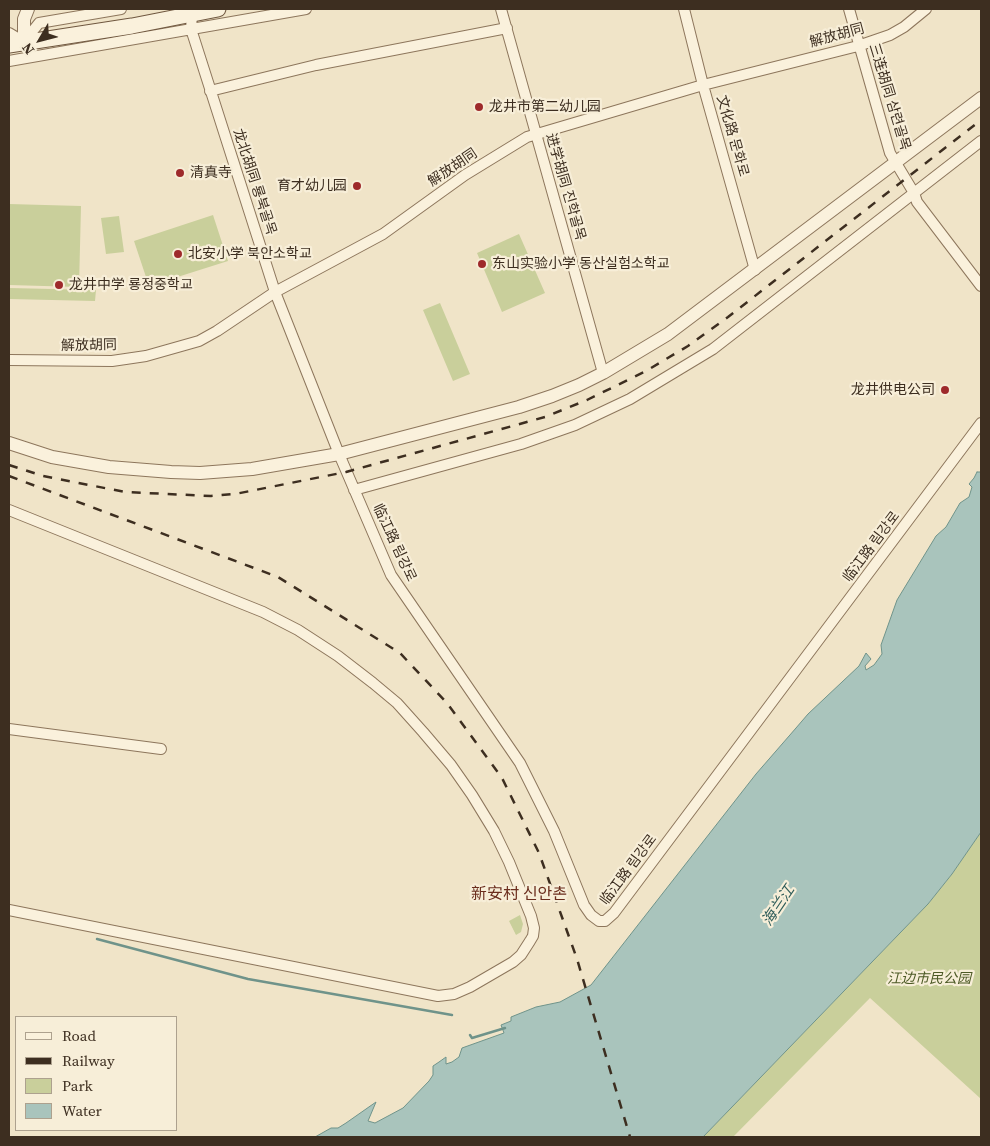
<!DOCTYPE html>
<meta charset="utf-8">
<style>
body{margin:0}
#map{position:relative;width:990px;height:1146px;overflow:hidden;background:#f0e4c8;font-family:"Source Serif 4",serif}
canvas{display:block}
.frame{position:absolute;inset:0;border:10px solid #3d2e20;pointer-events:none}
.legend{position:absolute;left:15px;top:1016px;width:162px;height:115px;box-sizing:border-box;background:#f7eed8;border:1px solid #ada18e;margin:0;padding:6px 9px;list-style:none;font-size:15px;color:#3d2e20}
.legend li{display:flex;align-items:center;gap:10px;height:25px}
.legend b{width:25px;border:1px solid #ada18e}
.north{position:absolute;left:15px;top:15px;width:50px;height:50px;-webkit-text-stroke:4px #f7eed8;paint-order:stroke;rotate:233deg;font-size:14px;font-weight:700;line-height:20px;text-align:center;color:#3d2e20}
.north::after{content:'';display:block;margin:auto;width:18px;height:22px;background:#3d2e20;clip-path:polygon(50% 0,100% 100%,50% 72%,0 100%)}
</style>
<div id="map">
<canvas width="990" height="1146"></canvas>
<div class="frame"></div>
<ul class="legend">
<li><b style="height:6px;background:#faf1dc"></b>Road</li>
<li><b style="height:6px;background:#3d2e20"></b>Railway</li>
<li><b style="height:14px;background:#c9cf9b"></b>Park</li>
<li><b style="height:14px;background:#a9c4bc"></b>Water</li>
</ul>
<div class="north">N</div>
</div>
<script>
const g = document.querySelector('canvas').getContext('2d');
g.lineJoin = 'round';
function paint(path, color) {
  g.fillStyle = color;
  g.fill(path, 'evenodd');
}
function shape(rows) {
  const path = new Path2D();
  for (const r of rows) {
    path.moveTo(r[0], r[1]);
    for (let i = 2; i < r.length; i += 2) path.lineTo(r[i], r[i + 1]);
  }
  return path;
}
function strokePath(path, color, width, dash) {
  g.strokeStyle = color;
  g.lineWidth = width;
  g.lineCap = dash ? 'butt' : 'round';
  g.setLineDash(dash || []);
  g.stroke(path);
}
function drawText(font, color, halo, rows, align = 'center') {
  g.font = font + ' "Source Serif 4","Noto Sans SC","Noto Sans KR",serif';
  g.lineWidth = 4.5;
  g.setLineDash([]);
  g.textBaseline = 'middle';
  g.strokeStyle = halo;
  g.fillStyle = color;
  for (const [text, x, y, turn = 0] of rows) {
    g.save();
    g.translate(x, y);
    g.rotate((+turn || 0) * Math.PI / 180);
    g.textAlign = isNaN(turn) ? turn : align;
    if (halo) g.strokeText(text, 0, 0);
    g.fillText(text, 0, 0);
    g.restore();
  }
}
paint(shape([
 [9,204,81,206,79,287,9,285],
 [213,215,228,261,149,286,134,241],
 [119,216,124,252,106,254,101,218],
 [519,234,545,293,502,312,477,253],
 [9,288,96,290,95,301,9,299],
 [440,303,470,374,453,381,423,310],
 [981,832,981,1099,870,998,733,1137,703,1137,928,904,952,874],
 [520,915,523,924,521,932,516,935,509,921]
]), '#c9cf9b');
const water = shape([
 [977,472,981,472,981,832,952,874,928,904,703,1137,315,1137,331,1128,338,1128,346,1123,376,1102,368,1121,375,1123,403,1108,429,1081,433,1075,433,1066,439,1062,446,1057,446,1064,452,1062,459,1057,462,1048,504,1033,501,1025,511,1021,511,1017,536,1007,560,1002,591,985,756,774,796,728,808,714,859,666,866,653,871,659,865,666,866,670,874,665,882,654,881,645,897,600,936,536,946,527,960,503,969,497,972,487,969,484,974,478,977,472]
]);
paint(water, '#a9c4bc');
strokePath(water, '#6f938a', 1);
strokePath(shape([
 [97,939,248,979,452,1015],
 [470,1035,472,1038,505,1028]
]), '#6f938a', 2.5);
const minor = shape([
 [501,9,603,373],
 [684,9,703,85,755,270],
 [849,9,890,153,914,193,917,202,981,286],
 [192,15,191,29,275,292,339,454,391,575,520,763,554,831,584,905,591,915,599,921,605,921,614,913,981,423],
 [9,33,24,42,39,23,121,9],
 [9,61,306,9],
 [210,91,316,65,507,28],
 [9,360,112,361,146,356,199,341,217,331,275,292,383,234,465,175,527,137,703,85,858,46,890,35,904,27,926,9],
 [354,490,521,444,575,425,630,399,713,349,981,141],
 [9,510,263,612,298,630,338,656,373,683,397,703,423,732,451,765,472,795,494,831,509,862,531,916,534,928,533,936,530,941,521,955,513,962,470,987,454,994,438,996,9,910],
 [9,729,161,749]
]);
const tertiary = shape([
 [24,42,24,19,28,9],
 [9,443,52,457,109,467,171,472,200,473,252,469,339,454,519,407,552,396,579,385,603,373,668,334,981,98]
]);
const secondary = shape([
 [9,45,132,26,218,9]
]);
strokePath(minor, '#8d765c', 12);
strokePath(tertiary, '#8d765c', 14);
strokePath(secondary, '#6f573f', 17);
strokePath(minor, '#faf1dc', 10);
strokePath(tertiary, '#faf1dc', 12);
strokePath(secondary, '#faf1dc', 15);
strokePath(shape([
 [9,465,43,476,125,492,211,496,235,494,346,472,545,417,587,400,646,371,688,346,728,317,981,120],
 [9,476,278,577,400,653,447,703,502,778,539,853,577,959,630,1137]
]), '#3d2e20', 2.5, [9, 9]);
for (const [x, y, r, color] of [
 [479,107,5,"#9e2a2b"],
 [180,173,5,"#9e2a2b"],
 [357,186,5,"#9e2a2b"],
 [178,254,5,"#9e2a2b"],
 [482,264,5,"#9e2a2b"],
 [59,285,5,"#9e2a2b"],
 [945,390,5,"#9e2a2b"]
]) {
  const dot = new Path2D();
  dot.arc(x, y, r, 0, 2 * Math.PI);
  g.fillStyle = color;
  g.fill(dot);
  strokePath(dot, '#f7eed8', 2);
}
drawText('14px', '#3d2e20', '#f7eed8', [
 ["解放胡同",837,36,-15],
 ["三连胡同 삼련골목",889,97,73],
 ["文化路 문화로",732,136,74],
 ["解放胡同",453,168,-34],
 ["龙北胡同 룡북골목",254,182,72],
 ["进学胡同 진학골목",565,187,74],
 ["解放胡同",89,346,-1],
 ["临江路 림강로",394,543,65],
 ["临江路 림강로",872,547,-53],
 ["临江路 림강로",629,870,-53]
]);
drawText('14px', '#3d2e20', '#f7eed8', [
 ["龙井市第二幼儿园",489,107],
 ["清真寺",190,173],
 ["育才幼儿园",347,186,"right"],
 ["北安小学 북안소학교",188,254],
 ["东山实验小学 동산실험소학교",492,264],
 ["龙井中学 룡정중학교",69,285],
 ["龙井供电公司",935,390,"right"]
], 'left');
drawText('italic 14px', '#4d5a26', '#f7eed8', [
 ["江边市民公园",929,979]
]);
drawText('italic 15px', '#2f5d5a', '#f7eed8', [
 ["海兰江",779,906,-56]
]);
drawText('16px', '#6b2e1e', '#f7eed8', [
 ["新安村 신안촌",519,895]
]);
</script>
